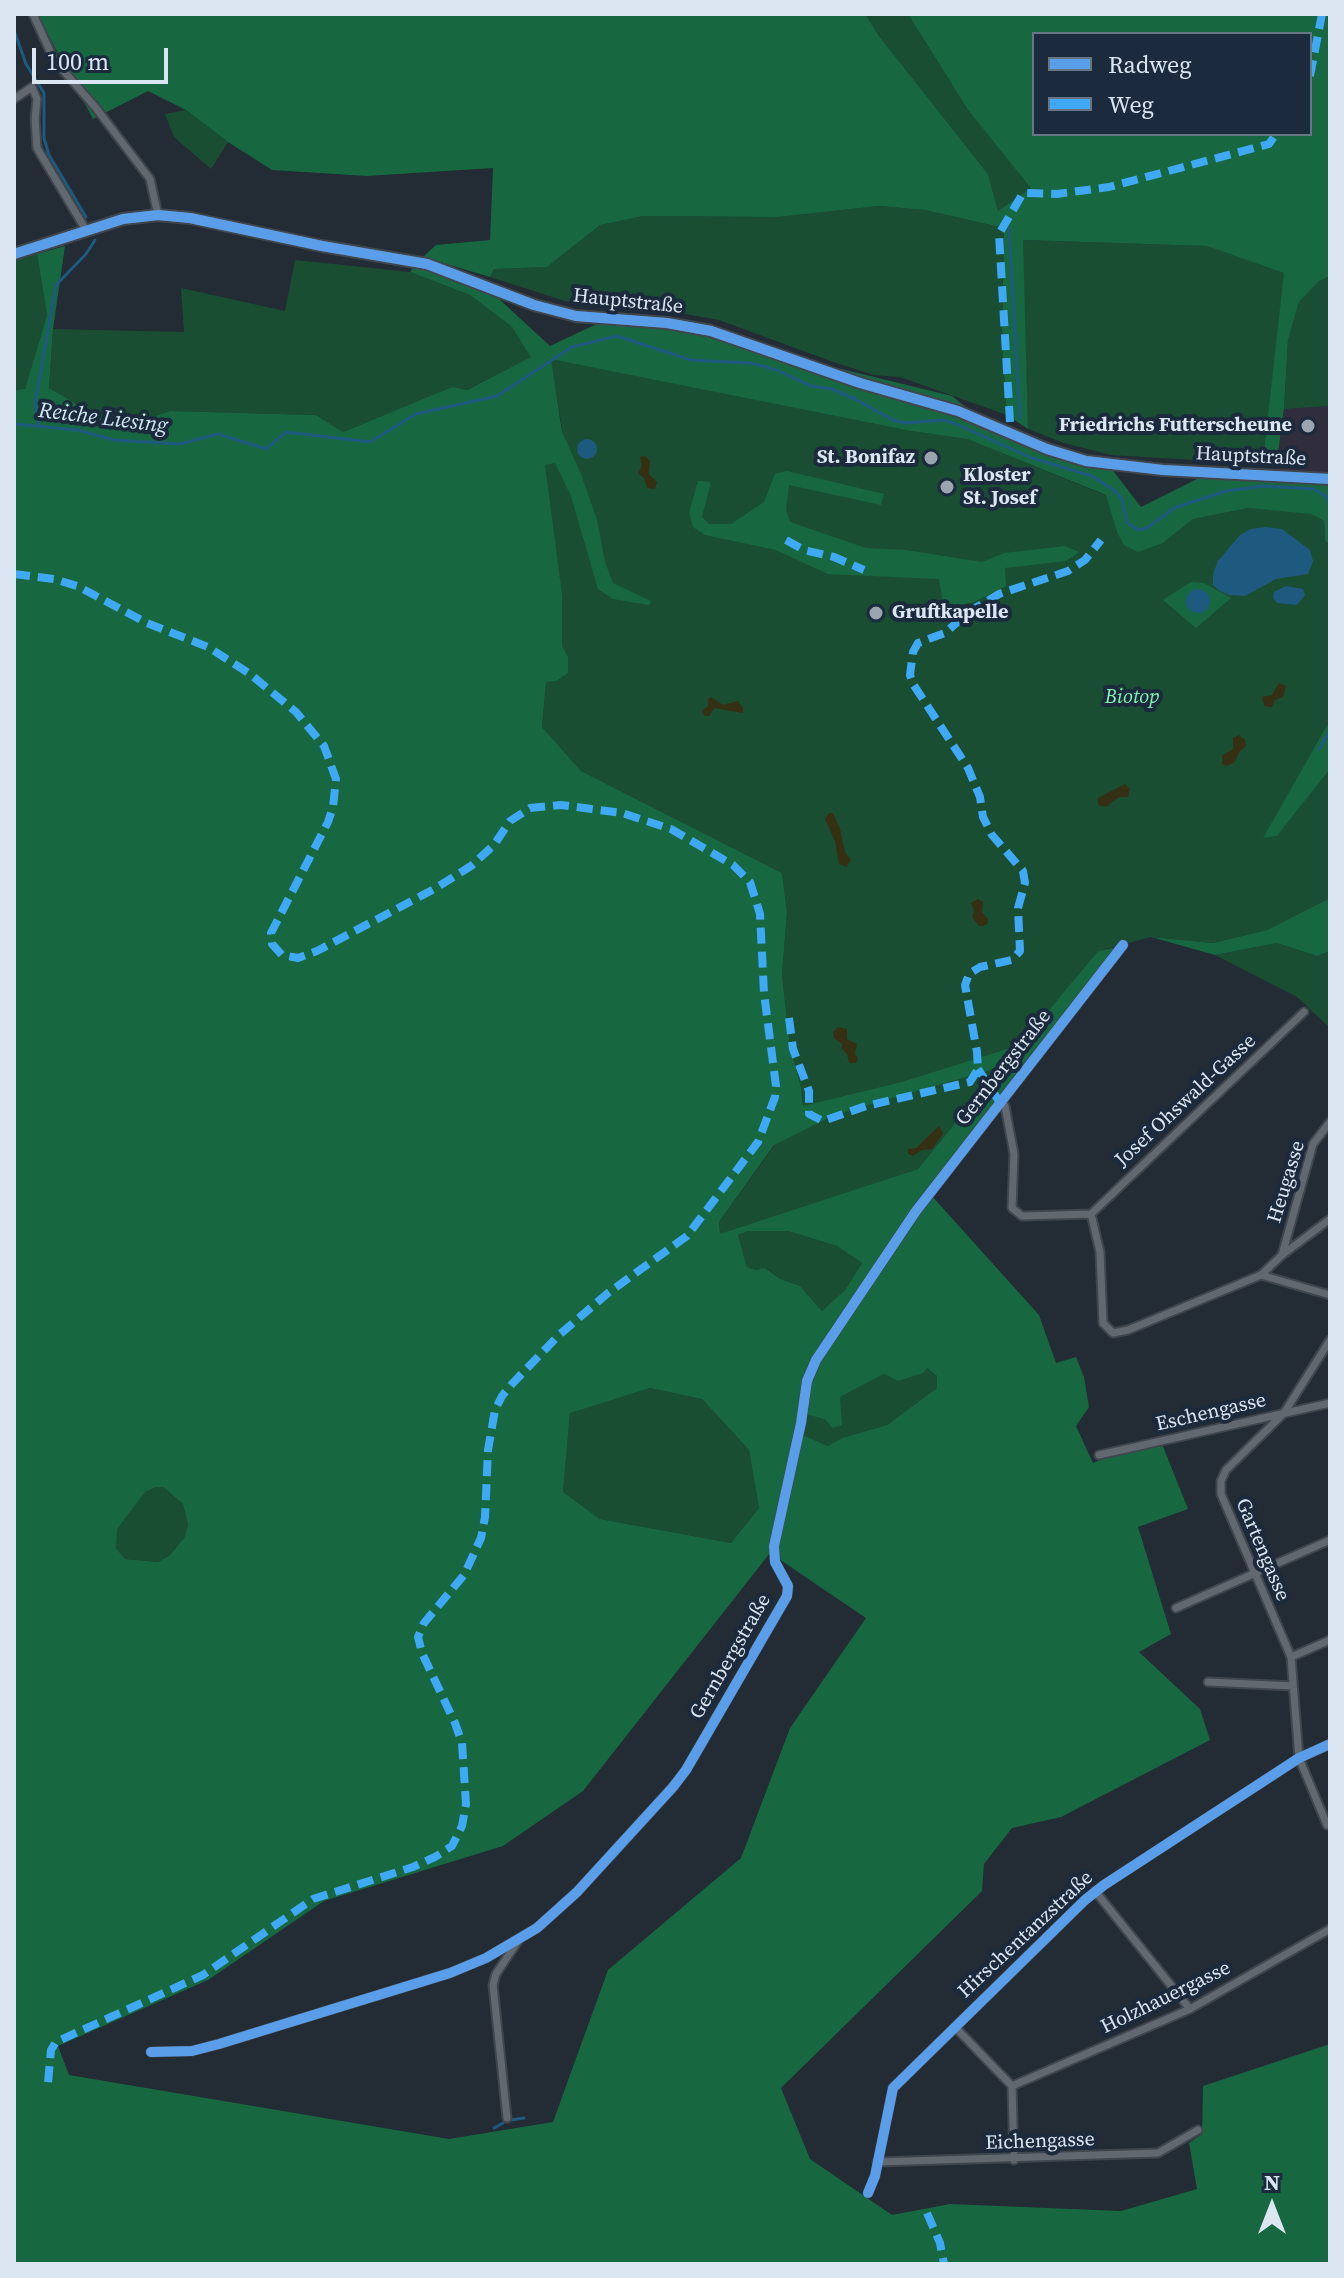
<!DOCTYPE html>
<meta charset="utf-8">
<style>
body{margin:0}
#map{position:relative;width:1344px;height:2278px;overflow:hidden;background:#232b34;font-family:"Source Serif 4",serif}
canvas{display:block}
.frame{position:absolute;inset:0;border:16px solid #dce6f2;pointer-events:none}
.legend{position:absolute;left:1032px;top:32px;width:280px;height:104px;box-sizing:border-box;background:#1b2a3c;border:2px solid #687585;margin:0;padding:10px 14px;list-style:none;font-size:24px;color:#dce6f2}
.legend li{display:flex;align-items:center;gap:16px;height:40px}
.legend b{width:40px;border:2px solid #687585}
.north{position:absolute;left:1232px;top:2166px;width:80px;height:80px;-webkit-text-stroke:6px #1b2a3c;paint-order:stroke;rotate:0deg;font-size:22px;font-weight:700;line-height:32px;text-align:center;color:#dce6f2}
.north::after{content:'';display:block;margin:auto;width:28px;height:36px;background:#dce6f2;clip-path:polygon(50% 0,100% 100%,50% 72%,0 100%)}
.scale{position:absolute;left:32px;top:48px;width:136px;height:36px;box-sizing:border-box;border:4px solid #dce6f2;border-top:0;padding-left:10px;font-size:24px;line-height:28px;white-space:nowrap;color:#dce6f2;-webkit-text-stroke:6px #1b2a3c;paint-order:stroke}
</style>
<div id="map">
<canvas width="1344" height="2278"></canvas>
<div class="frame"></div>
<ul class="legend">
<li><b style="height:10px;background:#5a9eea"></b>Radweg</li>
<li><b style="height:10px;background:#3fa9f5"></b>Weg</li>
</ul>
<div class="north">N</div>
<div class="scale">100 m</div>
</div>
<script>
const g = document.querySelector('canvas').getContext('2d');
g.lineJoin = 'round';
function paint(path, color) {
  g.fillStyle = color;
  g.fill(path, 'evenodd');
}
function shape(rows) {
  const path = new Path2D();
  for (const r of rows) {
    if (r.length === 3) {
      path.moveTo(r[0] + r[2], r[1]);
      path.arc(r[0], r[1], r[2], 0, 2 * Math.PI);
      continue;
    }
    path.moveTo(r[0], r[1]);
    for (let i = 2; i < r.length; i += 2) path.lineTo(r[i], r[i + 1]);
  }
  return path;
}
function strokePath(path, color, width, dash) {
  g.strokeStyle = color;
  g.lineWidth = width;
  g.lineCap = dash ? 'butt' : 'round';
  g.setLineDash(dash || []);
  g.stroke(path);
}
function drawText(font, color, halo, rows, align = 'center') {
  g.font = font + ' "Source Serif 4",serif';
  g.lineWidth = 8;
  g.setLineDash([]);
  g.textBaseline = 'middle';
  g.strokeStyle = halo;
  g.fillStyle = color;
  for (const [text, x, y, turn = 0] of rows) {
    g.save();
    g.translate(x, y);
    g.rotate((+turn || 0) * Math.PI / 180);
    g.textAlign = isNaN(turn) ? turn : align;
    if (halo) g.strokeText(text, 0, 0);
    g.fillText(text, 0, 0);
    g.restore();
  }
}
paint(shape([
 [1330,406,1330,478,1327,473,1276,470,1284,409]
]), '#302d3d');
paint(shape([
 [865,14,908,14,968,110,1032,188,998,211,988,174,879,36],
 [186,110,228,142,211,169,174,137,165,114],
 [879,206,925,210,1004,228,1002,342,1007,415,900,377,874,375,836,363,719,320,658,309,606,307,565,301,490,277,494,269,547,267,600,225,643,216,778,217],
 [1022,240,1207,246,1285,273,1263,458,1277,461,1277,465,1111,455,1064,443,1028,429],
 [37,254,47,315,25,389,14,390,14,260],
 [295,260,410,272,470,295,512,327,532,357,466,390,452,387,343,432,316,415,170,411,134,423,91,412,49,388,53,329,184,332,181,288,285,311],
 [1330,276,1330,406,1284,409,1288,340,1299,302,1319,281],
 [550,358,911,431,967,439,1107,496,1117,532,1163,543,1193,519,1248,508,1312,513,1324,521,1325,541,1330,544,1330,720,1264,837,1277,836,1330,769,1330,898,1267,930,1213,943,1151,937,1098,951,918,1169,720,1235,719,1222,803,1106,801,1087,790,1047,782,975,787,912,782,873,581,771,542,727,546,682,537,444,562,428],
 [1277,943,1317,956,1330,951,1330,1028,1297,997,1215,955],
 [748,1231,788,1231,837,1246,862,1263,845,1290,822,1311,800,1286,780,1279,766,1268,756,1270,747,1267,738,1235],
 [927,1368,937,1376,937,1388,887,1425,842,1438,828,1446,803,1435,806,1413,826,1420,840,1397,884,1374,898,1381],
 [650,1388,702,1399,749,1450,759,1508,731,1543,600,1519,563,1492,570,1412],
 [156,1487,163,1487,183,1504,188,1525,184,1538,169,1556,158,1562,125,1559,116,1548,116,1529,145,1492]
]), '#1a4e33');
paint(shape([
 [37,14,865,14,879,36,988,174,998,211,1031,188,968,110,908,14,1330,14,1330,276,1319,281,1299,302,1288,340,1284,408,1277,461,1263,459,1284,273,1207,246,1023,240,1028,429,1007,415,1002,342,1004,228,925,210,879,206,778,217,643,216,600,225,547,267,494,269,490,277,423,257,436,245,490,240,493,168,367,176,272,170,228,142,186,110,148,91,93,119],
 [1034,34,1310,34,1310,134,1034,134],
 [65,246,53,329,49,388,91,412,134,423,170,411,316,415,343,432,452,387,467,390,531,357,512,327,470,295,410,272,417,263,485,286,550,346,603,321,669,327,952,396,989,426,1111,468,1141,507,1203,476,1276,470,1327,473,1330,478,1330,544,1325,541,1324,521,1312,514,1248,508,1193,519,1163,543,1138,552,1124,545,1117,532,1106,495,967,439,911,431,551,359,562,432,581,474,597,520,605,562,613,583,651,601,649,605,613,599,598,589,571,496,555,463,545,465,562,595,562,646,568,657,568,673,556,681,546,682,542,727,581,771,782,873,787,912,782,975,790,1047,801,1087,803,1106,902,1082,1020,1045,1098,951,1117,947,931,1195,1039,1315,1056,1363,1076,1357,1084,1377,1089,1407,1076,1426,1093,1463,1113,1455,1162,1444,1188,1509,1138,1527,1171,1634,1139,1652,1200,1709,1210,1740,1061,1817,1012,1828,984,1864,982,1891,781,2088,810,2159,892,2215,950,2204,1121,2211,1197,2189,1189,2143,1202,2134,1203,2086,1330,2044,1330,2264,14,2264,14,390,25,389,47,315,37,254],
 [1001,1067,918,1169,720,1234,719,1222,774,1145,836,1114],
 [748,1231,788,1231,837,1246,862,1263,845,1290,822,1311,800,1286,780,1279,765,1268,756,1270,747,1267,738,1235],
 [927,1368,937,1376,937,1388,887,1425,842,1438,828,1446,803,1435,807,1414,826,1420,832,1428,842,1425,840,1397,884,1374,898,1381,923,1373],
 [650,1388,702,1399,749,1450,759,1508,731,1543,600,1519,563,1492,570,1413],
 [156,1487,163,1487,183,1504,188,1525,184,1538,169,1556,158,1562,125,1559,116,1548,117,1529,145,1492],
 [770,1553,866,1618,790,1728,741,1858,608,1970,553,2122,449,2139,69,2075,58,2046,208,1980,324,1901,503,1846,583,1791],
 [787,471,884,494,881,505,789,485,786,510,790,522,866,548,906,550,982,562,1004,553,1065,546,1079,552,1066,561,1005,568,1006,586,974,602,944,608,939,579,828,574,776,550,705,535,693,527,689,513,698,481,711,482,702,517,709,524,731,524,764,502,775,474],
 [1191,582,1204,583,1231,598,1196,628,1163,600],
 [1330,720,1330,769,1277,836,1263,838],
 [1330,898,1330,951,1317,956,1277,943,1215,955,1151,937,1213,943,1267,930]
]), '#176840');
paint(shape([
 [645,456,650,461,649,474,657,482,655,489,647,488,644,478,638,473,642,466,640,457],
 [1279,683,1286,686,1283,697,1275,700,1272,707,1264,706,1262,697,1272,695],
 [711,697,723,705,738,701,743,708,743,713,714,708,709,716,705,716,702,711,708,706,708,699],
 [1239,735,1245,740,1246,746,1240,751,1234,763,1226,766,1222,764,1222,756,1233,749,1233,738],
 [1125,784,1130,789,1128,797,1119,797,1106,807,1098,805,1098,798],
 [829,813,833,813,840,829,845,852,851,860,846,867,839,864,835,841,825,819],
 [978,899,983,902,982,912,988,919,987,924,983,926,979,926,972,917,974,911,971,903],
 [838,1027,847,1029,847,1039,857,1044,855,1054,858,1058,856,1063,849,1063,847,1054,842,1049,842,1044,834,1038,833,1032],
 [939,1126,943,1134,932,1149,922,1150,913,1156,908,1154,908,1149,916,1148]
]), '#352f14');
paint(shape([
 [587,449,10],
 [1266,527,1282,529,1310,550,1313,561,1308,574,1276,579,1245,596,1229,595,1220,591,1213,585,1213,574,1218,561,1240,535,1251,529],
 [1286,586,1303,589,1305,595,1297,605,1277,603,1273,598,1274,592],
 [1198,601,12]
]), '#1e5a7f');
strokePath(shape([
 [14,30,26,64,44,93,44,138,49,155,86,217],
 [1009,228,1020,418],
 [14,424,78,430,114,440,180,444,218,434,266,449,286,432,370,442,416,414,497,396,572,347,617,336,691,360,750,363,777,370,811,386,832,389,855,399,893,420,905,423,944,420,956,424,1032,458,1092,476,1115,491,1122,499,1127,523,1138,530,1147,528,1174,508,1226,491,1264,486,1314,489,1327,497,1330,505],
 [39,426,35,403,56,285,86,254,95,240],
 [1319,749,1330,731],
 [511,2120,524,2118],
 [494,2128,503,2123]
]), '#1e5a7f', 3);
const minor = shape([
 [33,14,54,60,96,108,150,179,158,215],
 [14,99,32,87,37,99,35,119,37,148,86,230],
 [999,1101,1005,1106,1014,1154,1012,1208,1022,1216,1091,1214,1100,1252,1103,1323,1113,1333,1128,1330,1261,1275,1330,1295],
 [1091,1214,1304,1012],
 [1282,1255,1313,1144,1330,1122],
 [1261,1275,1282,1255,1330,1219],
 [1099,1455,1330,1403],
 [1176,1608,1330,1540],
 [1291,1657,1330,1640],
 [1208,1682,1293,1686],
 [1327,1825,1299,1758,1291,1657,1221,1494,1221,1481,1226,1470,1284,1413,1330,1340],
 [1095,1891,1190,2009],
 [955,2027,1012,2086,1014,2160],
 [151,2052,192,2051,219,2044,450,1973,486,1958,537,1928,577,1892,673,1787,686,1770,787,1596,788,1586,775,1562,774,1546,801,1423,807,1381,816,1360,916,1211,1123,945],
 [1012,2086,1190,2009,1330,1929],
 [507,2118,493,1985,496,1974,518,1941],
 [877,2162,1158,2153,1198,2130],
 [868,2193,875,2176,893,2088,1085,1900,1104,1885,1299,1758,1330,1744]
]);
const secondary = shape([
 [14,254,123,219,158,215,190,218,322,246,427,264,534,305,576,316,667,323,711,331,860,383,958,411,1047,449,1086,461,1163,470,1330,479]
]);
strokePath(minor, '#3f464e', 11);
strokePath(secondary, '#3f464e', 14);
strokePath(minor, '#626870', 7);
strokePath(secondary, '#626870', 10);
strokePath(shape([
 [1310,76,1322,14],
 [1010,422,999,234,1023,193,1057,194,1109,187,1269,144,1276,134],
 [786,540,804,550,834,557,864,570],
 [14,574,54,579,77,586,147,623,208,647,250,674,296,712,324,746,336,779,333,807,328,822,271,933,272,944,282,955,298,958,317,951,436,888,471,866,494,845,510,821,530,808,561,805,622,813,671,829,733,865,750,882,760,914,764,993,776,1086,775,1097,758,1142,687,1236,608,1293,559,1335,512,1384,502,1396,495,1410,488,1450,485,1517,481,1538,464,1575,424,1623,418,1637,422,1653,455,1723,462,1743,466,1804,462,1826,452,1846,435,1857,413,1867,313,1899,203,1975,56,2042,51,2050,48,2083],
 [789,1018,793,1049,809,1091,809,1114,823,1121,866,1106,970,1082,978,1069,977,1052,965,985,969,974,980,967,1012,960,1020,951,1018,908,1025,883,1023,871,992,835,983,817,980,797,968,768,913,684,910,675,913,652,918,643,945,633,970,611,999,594,1068,571,1085,560,1101,540],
 [978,1069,999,1101],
 [927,2213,940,2243,944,2264]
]), '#3fa9f5', 8, [16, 8]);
strokePath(shape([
 [14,254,123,219,158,215,190,218,322,246,427,264,534,305,576,316,667,323,711,331,860,383,958,411,1047,449,1086,461,1163,470,1330,479],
 [151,2052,192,2051,219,2044,450,1973,486,1958,537,1928,577,1892,673,1787,686,1770,787,1596,788,1586,775,1562,774,1546,801,1423,807,1381,816,1360,916,1211,1123,945],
 [868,2193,875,2176,893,2088,1085,1900,1104,1885,1299,1758,1330,1744]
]), '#5a9eea', 10);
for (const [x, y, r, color] of [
 [1308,426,8,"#9ba5b0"],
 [931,458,8,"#9ba5b0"],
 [947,487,8,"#9ba5b0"],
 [876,613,8,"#9ba5b0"]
]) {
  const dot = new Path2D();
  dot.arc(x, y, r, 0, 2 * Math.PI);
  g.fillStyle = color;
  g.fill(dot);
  strokePath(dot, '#1b2a3c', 3);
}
drawText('20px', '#dce6f2', '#1b2a3c', [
 ["Hauptstraße",628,302,6],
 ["Hauptstraße",1251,457,3],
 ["Gernbergstraße",1004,1068,-52],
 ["Josef Ohswald-Gasse",1186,1101,-43],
 ["Heugasse",1287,1182,-73],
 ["Eschengasse",1211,1413,-13],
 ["Gartengasse",1262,1550,67],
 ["Gernbergstraße",731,1657,-60],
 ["Hirschentanzstraße",1026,1935,-43],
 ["Holzhauergasse",1166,1998,-26],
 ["Eichengasse",1040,2142,-2]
]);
drawText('bold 20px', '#dce6f2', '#1b2a3c', [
 ["Friedrichs Futterscheune",1292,426],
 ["St. Bonifaz",915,458],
 ["Kloster",963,476,"left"],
 ["St. Josef",963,499,"left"],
 ["Gruftkapelle",892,613,"left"]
], 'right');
drawText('italic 20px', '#84f4ae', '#1b2a3c', [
 ["Biotop",1132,698]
]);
drawText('italic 22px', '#d3e7f5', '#1b2a3c', [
 ["Reiche Liesing",103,419,7]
]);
</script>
